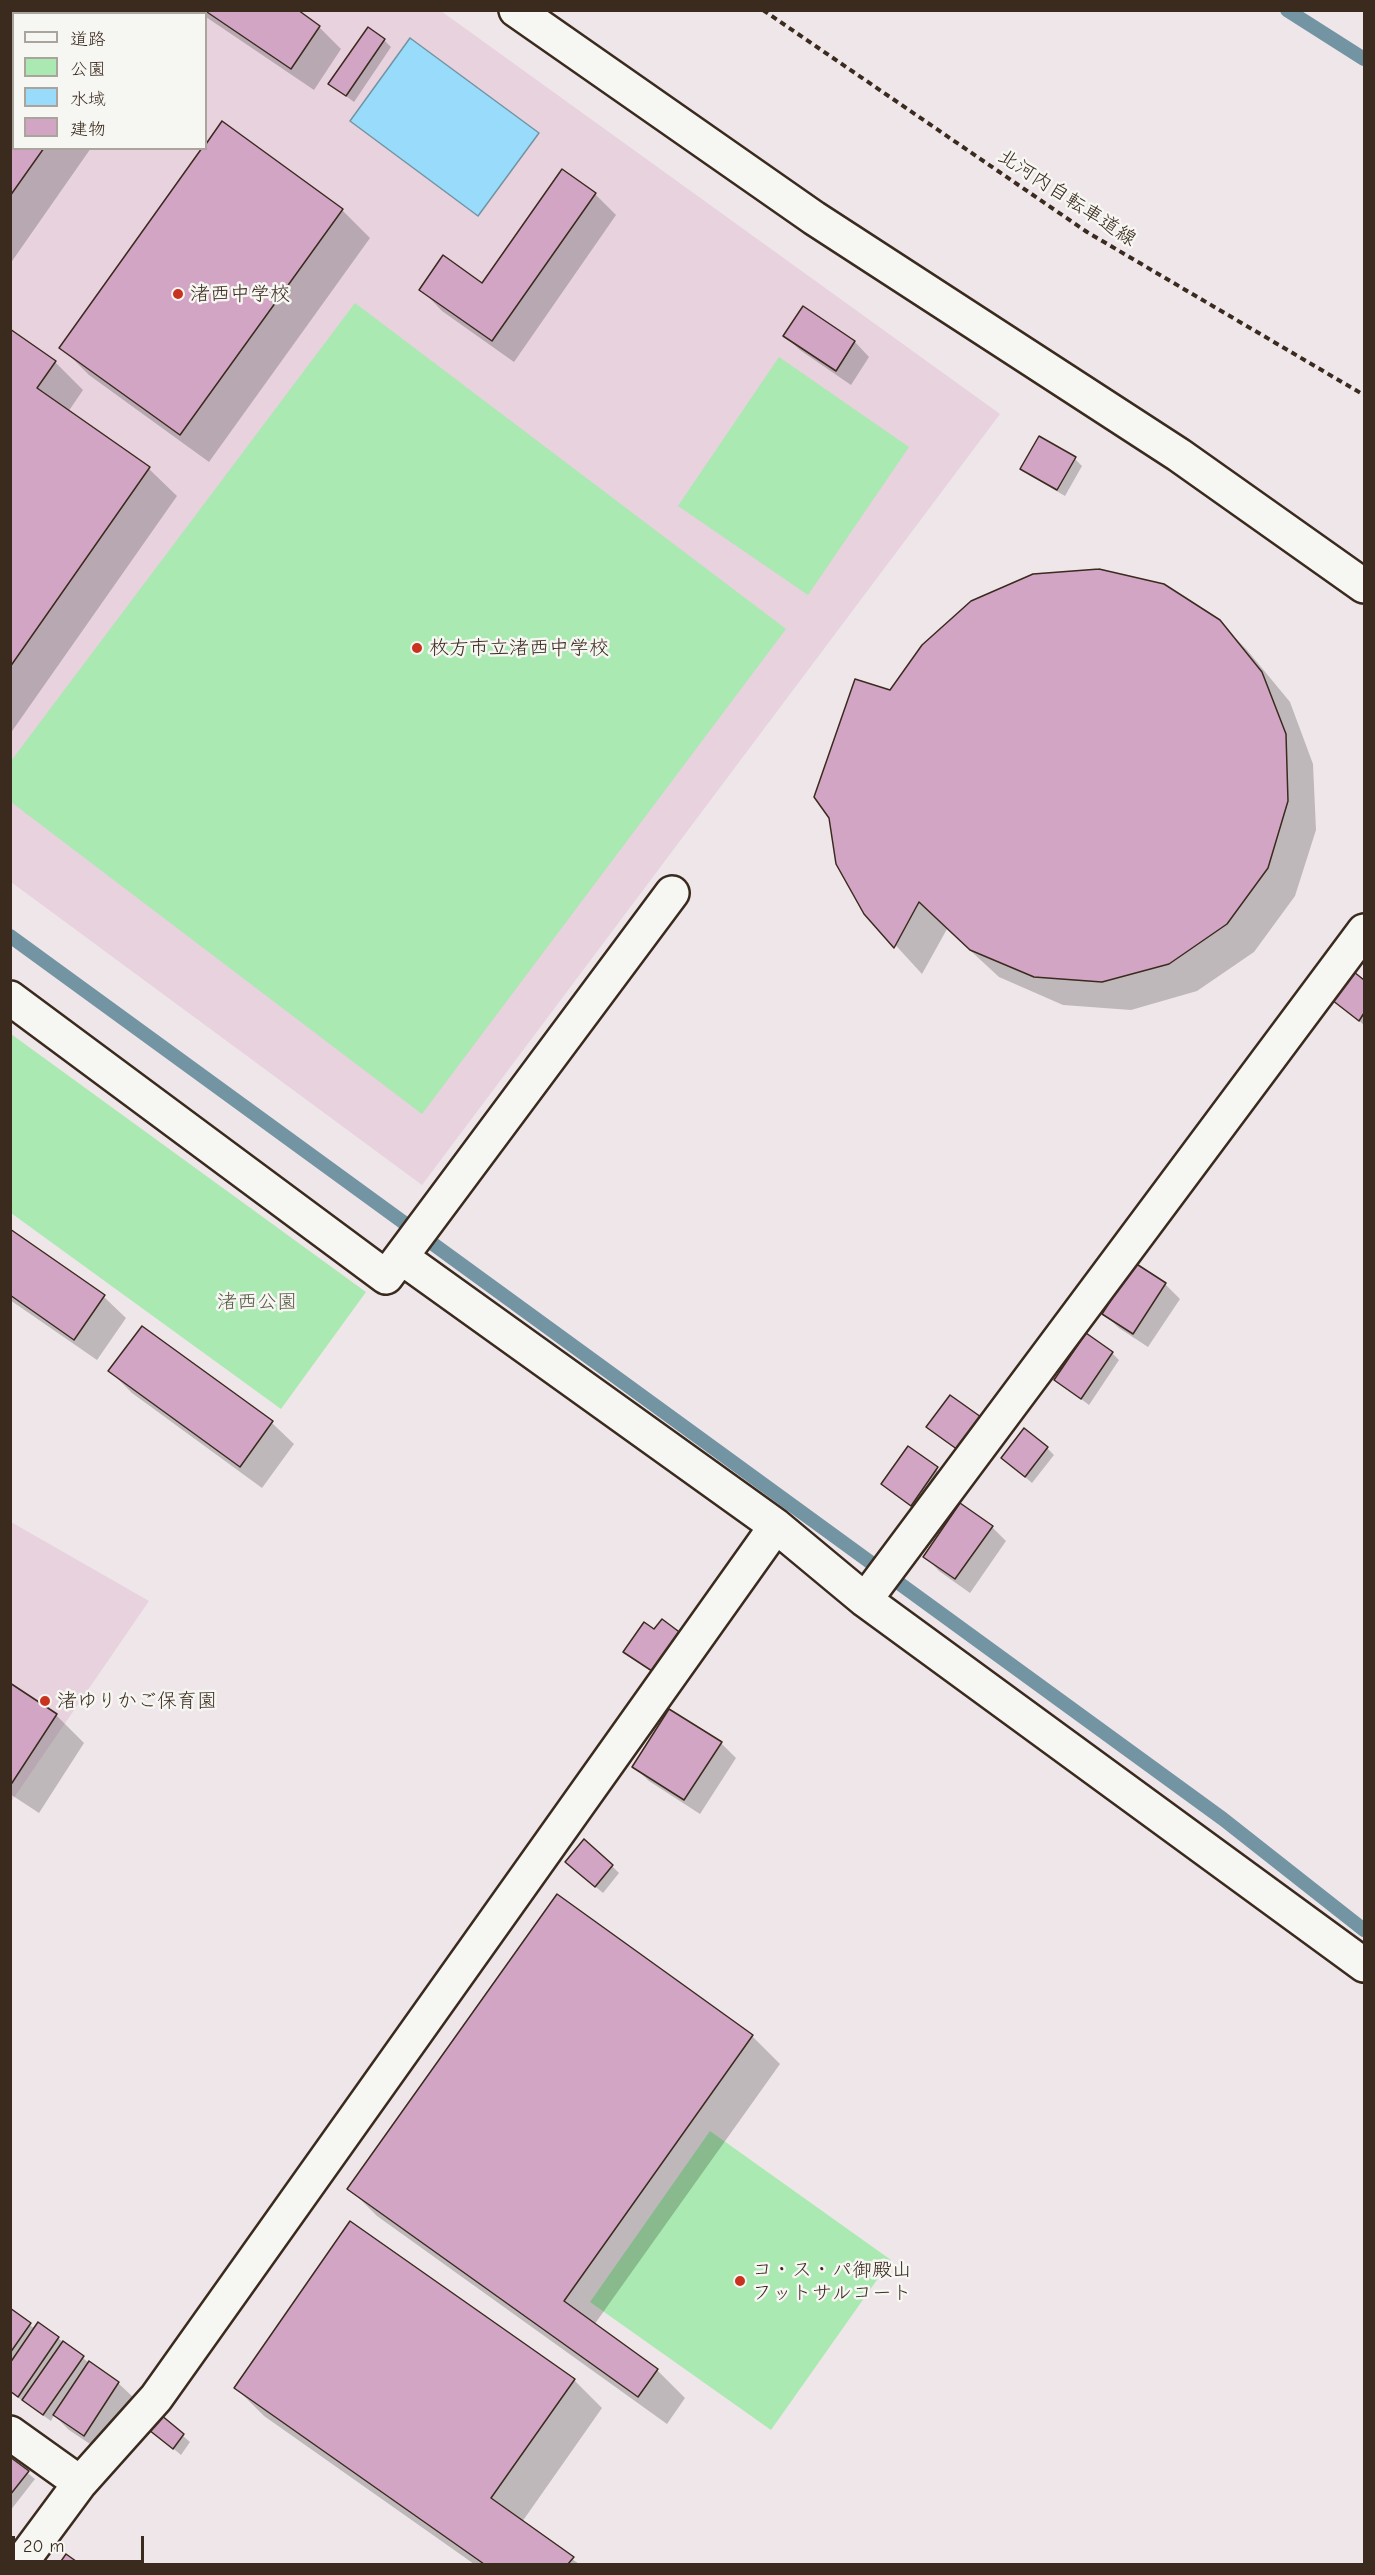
<!DOCTYPE html>
<meta charset="utf-8">
<style>
body{margin:0}
#map{position:relative;width:1375px;height:2575px;overflow:hidden;background:#efe6e9;font-family:"Comic Neue","Klee One",sans-serif}
canvas{display:block}
.frame{position:absolute;inset:0;border:12px solid #3b2a1e;pointer-events:none}
.legend{position:absolute;left:12px;top:12px;width:195px;height:138px;box-sizing:border-box;background:#f6f6f2;border:2px solid #aba49d;margin:0;padding:8px 10px;list-style:none;font-size:18px;color:#3b2a1e}
.legend li{display:flex;align-items:center;gap:12px;height:30px}
.legend b{width:30px;border:2px solid #aba49d}
.scale{position:absolute;left:12px;top:2536px;width:132px;height:27px;box-sizing:border-box;border:3px solid #3b2a1e;border-top:0;padding-left:8px;font-size:18px;line-height:21px;white-space:nowrap;color:#3b2a1e;-webkit-text-stroke:4px #f6f6f2;paint-order:stroke}
</style>
<div id="map">
<canvas width="1375" height="2575"></canvas>
<div class="frame"></div>
<ul class="legend">
<li><b style="height:8px;background:#f6f6f2"></b>道路</li>
<li><b style="height:16px;background:#aae9b1"></b>公園</li>
<li><b style="height:16px;background:#98dbfa"></b>水域</li>
<li><b style="height:16px;background:#d3a5c5"></b>建物</li>
</ul>
<div class="scale">20 m</div>
</div>
<script>
const g = document.querySelector('canvas').getContext('2d');
g.lineJoin = 'round';
function paint(path, color) {
  g.fillStyle = color;
  g.fill(path, 'evenodd');
}
function shape(rows) {
  const path = new Path2D();
  for (const r of rows) {
    path.moveTo(r[0], r[1]);
    for (let i = 2; i < r.length; i += 2) path.lineTo(r[i], r[i + 1]);
  }
  return path;
}
function strokePath(path, color, width, dash) {
  g.strokeStyle = color;
  g.lineWidth = width;
  g.lineCap = dash ? 'butt' : 'round';
  g.setLineDash(dash || []);
  g.stroke(path);
}
function drawText(font, color, halo, rows, align = 'center') {
  g.font = font + ' "Comic Neue","Klee One",sans-serif';
  g.lineWidth = 5;
  g.setLineDash([]);
  g.textBaseline = 'middle';
  g.strokeStyle = halo;
  g.fillStyle = color;
  for (const [text, x, y, turn = 0] of rows) {
    g.save();
    g.translate(x, y);
    g.rotate((+turn || 0) * Math.PI / 180);
    g.textAlign = isNaN(turn) ? turn : align;
    if (halo) g.strokeText(text, 0, 0);
    g.fillText(text, 0, 0);
    g.restore();
  }
}
paint(shape([
 [11,11,441,11,1000,414,422,1185,11,882],
 [14,14,206,14,206,148,14,148],
 [11,1522,149,1601,11,1802]
]), '#e7d2de');
paint(shape([
 [355,303,786,629,422,1114,11,802,11,761],
 [779,357,909,447,808,595,678,506],
 [11,1034,366,1292,281,1409,11,1213],
 [710,2131,891,2260,771,2430,590,2302]
]), '#aae9b1');
const water = shape([
 [410,38,539,133,478,216,350,121,410,38]
]);
paint(water, '#98dbfa');
strokePath(water, '#7394a2', 1.5);
paint(shape([
 [196,10,295,10,319,27,341,49,314,90,206,17,206,14],
 [384,40,391,47,354,102,330,84],
 [10,59,14,148,91,148,10,264],
 [222,123,342,210,370,238,209,462,89,375,61,347],
 [595,194,616,215,514,362,442,311,421,289,483,285],
 [803,308,855,342,869,357,851,385,800,350,785,336],
 [10,331,55,362,83,390,68,412,149,469,177,496,10,734],
 [1075,459,1082,466,1065,496,1029,475,1022,468],
 [1219,621,1247,650,1290,702,1313,764,1316,830,1295,896,1254,952,1197,991,1131,1010,1063,1005,999,977,947,929,922,974,866,913,891,691],
 [1355,974,1364,982,1364,1025,1334,1000],
 [10,1231,104,1297,126,1318,97,1360,10,1300],
 [1165,1284,1180,1299,1148,1347,1119,1328,1104,1314],
 [1112,1353,1119,1360,1089,1405,1056,1380],
 [110,1371,272,1423,294,1444,262,1488,132,1393],
 [908,1448,944,1476,919,1512,890,1491],
 [1047,1448,1054,1455,1032,1483,1003,1458],
 [992,1527,1006,1541,970,1593,939,1571,925,1556],
 [10,1685,56,1715,84,1743,39,1813,10,1794],
 [721,1743,736,1758,700,1814,649,1781,634,1767],
 [612,1866,619,1873,603,1893,574,1869],
 [752,2036,780,2064,594,2325,657,2370,685,2398,667,2424,377,2216,349,2188],
 [10,2310,35,2329,58,2338,89,2363,118,2383,133,2397,99,2450,69,2430,54,2415,51,2421,10,2392],
 [574,2380,602,2408,522,2522,579,2564,474,2564,264,2416,236,2388],
 [161,2417,190,2442,181,2455,151,2430],
 [10,2459,35,2479,10,2511]
]), '#0003');
strokePath(shape([
 [1287,10,1364,59],
 [10,936,1223,1819,1364,1930]
]), '#7394a2', 14);
const building = shape([
 [204,10,298,10,320,26,291,69,204,10],
 [368,27,385,39,346,96,328,84,368,27],
 [14,52,14,148,44,148,10,196,10,56,14,52],
 [222,121,343,209,180,435,59,348,202,148,206,148,206,144,222,121],
 [562,169,596,193,492,341,419,290,443,255,482,283,562,169],
 [803,306,855,341,836,371,783,336,803,306],
 [10,329,56,361,37,388,150,467,10,667,10,329],
 [1039,436,1076,457,1057,490,1020,469,1039,436],
 [1099,569,1164,584,1220,620,1262,672,1286,734,1288,801,1268,868,1227,924,1169,964,1102,982,1034,977,970,950,919,902,894,948,864,914,836,864,829,818,814,797,855,679,890,690,922,645,971,601,1033,574,1099,569],
 [1354,972,1364,980,1364,1013,1359,1021,1332,1000,1354,972],
 [10,1229,105,1295,74,1340,10,1295,10,1229],
 [1135,1263,1166,1283,1133,1334,1102,1314,1135,1263],
 [142,1326,273,1421,240,1467,108,1371,142,1326],
 [1086,1333,1113,1352,1081,1399,1054,1380,1086,1333],
 [950,1395,981,1417,958,1450,926,1427,950,1395],
 [1024,1428,1048,1447,1025,1477,1001,1458,1024,1428],
 [908,1446,938,1467,911,1506,881,1484,908,1446],
 [960,1503,993,1526,955,1579,923,1557,960,1503],
 [662,1619,682,1634,655,1673,623,1652,644,1622,654,1629,662,1619],
 [10,1683,57,1714,10,1786,10,1683],
 [669,1709,722,1742,684,1800,632,1767,669,1709],
 [584,1839,613,1865,595,1887,565,1862,584,1839],
 [557,1894,753,2035,564,2301,658,2369,638,2397,347,2189,557,1894],
 [350,2221,575,2379,491,2498,574,2557,568,2564,484,2564,234,2388,350,2221],
 [10,2308,31,2323,10,2353,10,2308],
 [38,2322,59,2337,18,2397,10,2391,10,2363,38,2322],
 [63,2341,84,2356,43,2415,22,2400,63,2341],
 [89,2361,119,2382,84,2436,53,2415,89,2361],
 [161,2415,184,2434,173,2449,149,2430,161,2415],
 [10,2457,29,2471,10,2495,10,2457],
 [66,2554,80,2564,59,2564,66,2554]
]);
paint(building, '#d3a5c5');
strokePath(building, '#3b2a1e', 1.5);
const minor = shape([
 [516,10,814,218,1179,455,1364,586],
 [10,998,386,1277,672,893],
 [401,1257,776,1526,865,1600,1364,1965],
 [865,1600,1364,931],
 [10,2433,80,2483],
 [20,2564,80,2483,156,2398,776,1526]
]);
strokePath(minor, '#3b2a1e', 38);
strokePath(shape([
 [763,10,1087,232,1364,395]
]), '#3b2a1e', 4, [6, 4.5]);
strokePath(minor, '#f6f6f2', 33);
for (const [x, y, r, color] of [
 [178,294,6,"#c8321e"],
 [417,648,6,"#c8321e"],
 [45,1701,6,"#c8321e"],
 [740,2281,6,"#c8321e"]
]) {
  const dot = new Path2D();
  dot.arc(x, y, r, 0, 2 * Math.PI);
  g.fillStyle = color;
  g.fill(dot);
  strokePath(dot, '#f6f6f2', 2);
}
drawText('20px', '#3b2a1e', '#f6f6f2', [
 ["北河内自転車道線",1067,198,33]
]);
drawText('20px', '#3b2a1e', '#f6f6f2', [
 ["渚西中学校",190,294],
 ["枚方市立渚西中学校",429,648],
 ["渚ゆりかご保育園",57,1701],
 ["コ・ス・パ御殿山",752,2270],
 ["フットサルコート",752,2293]
], 'left');
drawText('20px', '#575a43', '#f6f6f2', [
 ["渚西公園",257,1302]
]);
</script>
